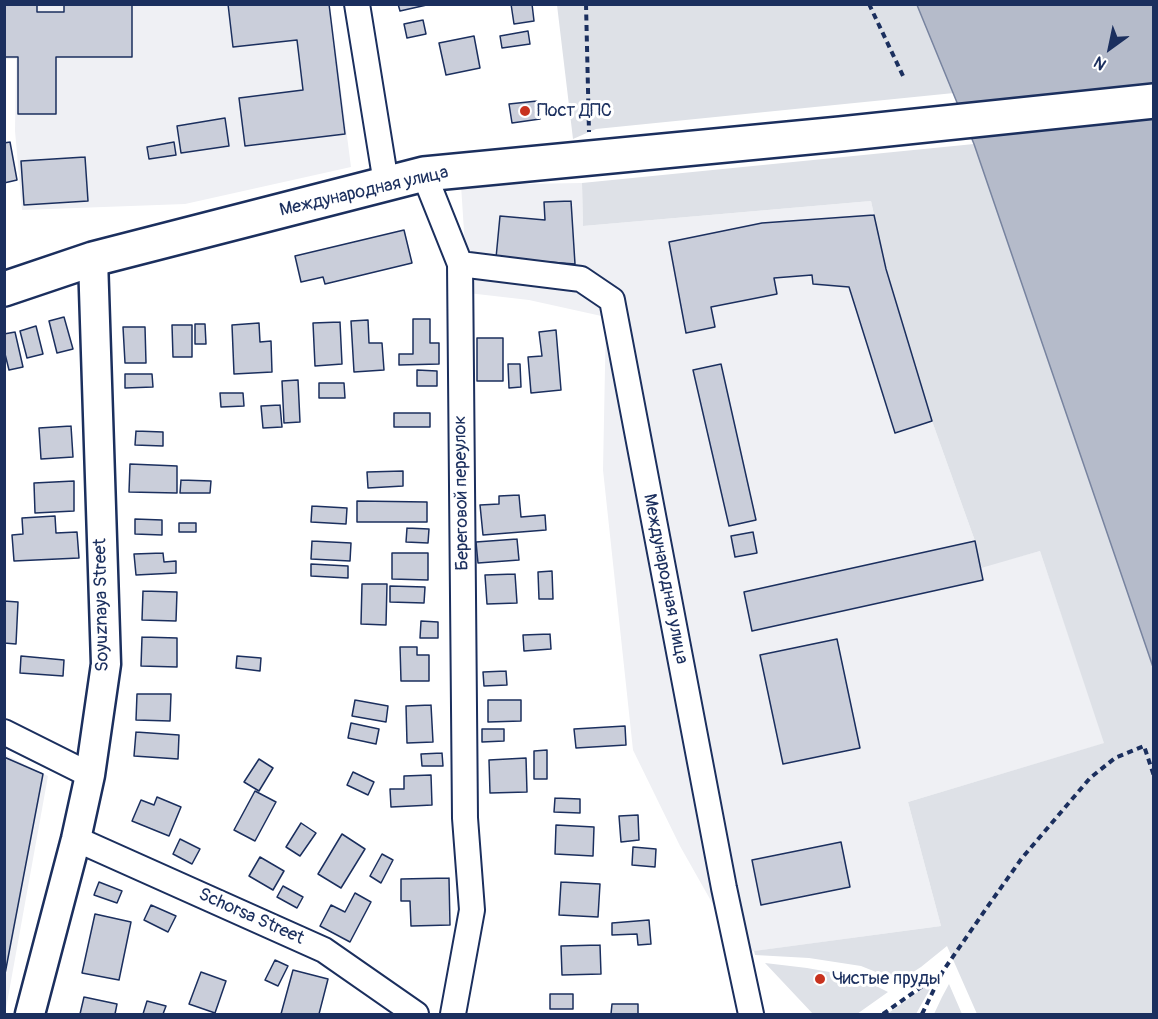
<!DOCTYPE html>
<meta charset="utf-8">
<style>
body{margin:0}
#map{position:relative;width:1158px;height:1019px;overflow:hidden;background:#fff;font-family:Pangolin,sans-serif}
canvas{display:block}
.frame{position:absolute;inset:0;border:6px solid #1b2f5e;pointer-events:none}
.north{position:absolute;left:1080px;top:18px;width:60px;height:60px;-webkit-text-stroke:4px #fff;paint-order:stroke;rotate:213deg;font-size:16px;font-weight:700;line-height:24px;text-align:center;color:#1b2f5e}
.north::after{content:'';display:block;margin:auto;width:21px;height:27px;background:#1b2f5e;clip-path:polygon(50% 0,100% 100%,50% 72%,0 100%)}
</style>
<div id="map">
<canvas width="1158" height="1019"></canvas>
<div class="frame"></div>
<div class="north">N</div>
</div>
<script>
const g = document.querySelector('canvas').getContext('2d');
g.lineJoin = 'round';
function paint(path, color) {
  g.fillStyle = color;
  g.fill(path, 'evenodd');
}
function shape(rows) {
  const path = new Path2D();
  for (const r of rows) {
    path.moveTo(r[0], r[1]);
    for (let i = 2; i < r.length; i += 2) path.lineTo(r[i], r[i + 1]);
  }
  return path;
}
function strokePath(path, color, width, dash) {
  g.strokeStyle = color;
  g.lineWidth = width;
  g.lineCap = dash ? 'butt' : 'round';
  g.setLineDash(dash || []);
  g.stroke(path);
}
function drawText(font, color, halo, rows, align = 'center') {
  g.font = font + ' Pangolin,sans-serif';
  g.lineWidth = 6;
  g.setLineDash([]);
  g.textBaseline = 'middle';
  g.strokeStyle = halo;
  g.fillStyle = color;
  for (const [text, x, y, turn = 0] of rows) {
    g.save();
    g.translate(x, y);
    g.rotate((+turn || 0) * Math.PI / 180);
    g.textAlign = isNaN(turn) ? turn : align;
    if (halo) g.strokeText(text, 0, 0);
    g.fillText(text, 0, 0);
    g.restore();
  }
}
paint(shape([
 [4,5,330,5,351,167,185,204,22,210,15,131,16,59,5,59],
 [582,183,583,226,871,201,886,269,932,421,975,541,981,567,1040,551,1105,743,908,802,941,926,733,954,728,931,680,846,633,750,603,470,606,317,529,300,468,293,461,185],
 [4,754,48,776,5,1014,4,1014]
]), '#eff0f4');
paint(shape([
 [557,5,917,5,954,93,596,129,573,139],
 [974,144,1153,667,1153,1014,977,1014,947,946,921,967,896,983,881,974,861,966,809,958,755,955,754,951,941,926,908,802,1104,743,1040,551,981,568,975,541,932,421,886,269,871,201,583,226,582,183],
 [765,963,807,968,846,975,860,978,888,992,857,1014,813,1014],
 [935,980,916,1014,887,1014],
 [949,984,962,1014,934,1014,942,997]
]), '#dee1e7');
const water = shape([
 [917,5,1153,5,1153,667,974,144,917,5]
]);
paint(water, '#b5bbca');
strokePath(water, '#77839f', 1.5);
const building = shape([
 [4,4,37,4,37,12,64,12,64,4,132,4,132,57,56,57,56,114,18,114,18,57,4,57,4,4],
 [228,4,329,4,345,134,245,146,239,98,303,90,297,40,233,47,228,4],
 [398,4,431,4,400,11,398,4],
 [511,4,532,4,534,21,514,24,511,4],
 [423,20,426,34,407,38,404,24,423,20],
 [528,31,530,44,502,48,500,36,528,31],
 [474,36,480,68,446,75,439,43,474,36],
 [537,101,540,119,512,123,509,104,537,101],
 [225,118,229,146,181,153,177,126,225,118],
 [10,142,17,180,4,183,4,143,10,142],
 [174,142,176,155,149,159,147,147,174,142],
 [85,157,88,201,24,205,21,161,85,157],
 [571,201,575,264,496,258,500,216,545,220,544,202,571,201],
 [874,215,886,269,932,421,895,433,849,287,813,284,812,275,774,278,777,294,711,307,715,327,686,333,669,242,762,223,874,215],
 [404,230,412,263,325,284,323,277,301,282,295,256,404,230],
 [64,317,73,349,57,353,49,321,64,317],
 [413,319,430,319,430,343,439,343,439,364,399,365,399,354,413,354,413,319],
 [368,320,369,343,382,343,384,370,354,372,351,321,368,320],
 [340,322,342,364,315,366,313,323,340,322],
 [259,323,260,342,271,341,272,372,234,374,232,325,259,323],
 [195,324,205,324,206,344,195,344,195,324],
 [172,325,192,325,192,357,173,357,172,325],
 [36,326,43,354,27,358,20,331,36,326],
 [123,327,145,327,146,363,125,363,123,327],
 [556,330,561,390,531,393,528,357,542,356,539,332,556,330],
 [15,332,23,367,9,370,4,350,4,334,15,332],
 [477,338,503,338,503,381,477,381,477,338],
 [508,364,520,364,521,387,509,388,508,364],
 [721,364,756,520,729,526,693,370,721,364],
 [417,370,437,371,437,386,417,386,417,370],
 [125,374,152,374,153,387,125,388,125,374],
 [298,380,300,422,284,423,282,381,298,380],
 [319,383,344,383,345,398,319,398,319,383],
 [220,393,243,393,244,406,221,407,220,393],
 [280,405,282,427,263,428,261,406,280,405],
 [394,413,430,413,430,427,394,427,394,413],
 [71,426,73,457,41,459,39,428,71,426],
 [136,431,163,432,163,446,135,445,136,431],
 [130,464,177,466,177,493,129,492,130,464],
 [403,471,403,486,368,488,367,472,403,471],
 [181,480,211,481,210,493,180,493,181,480],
 [74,481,74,511,35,513,34,483,74,481],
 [519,495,521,517,545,515,546,530,483,535,480,505,499,504,499,496,519,495],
 [357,501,427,502,427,522,357,522,357,501],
 [312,506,347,508,346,524,311,522,312,506],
 [55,516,56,533,77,532,79,558,14,561,12,535,23,534,22,518,55,516],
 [135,519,162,520,162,535,135,534,135,519],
 [179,523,196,523,196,532,179,532,179,523],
 [407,528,429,529,428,543,406,542,407,528],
 [753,532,757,553,735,557,731,536,753,532],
 [517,539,519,560,478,563,476,542,517,539],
 [312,541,351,543,350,561,311,559,312,541],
 [975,541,983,580,752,631,744,592,975,541],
 [163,553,164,562,176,561,176,573,136,575,134,554,163,553],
 [392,553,428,553,428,580,392,579,392,553],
 [311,564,348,566,348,578,311,576,311,564],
 [552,571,553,599,539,599,538,572,552,571],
 [515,574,517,603,487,604,485,575,515,574],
 [362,584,387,584,386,625,361,624,362,584],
 [390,586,425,587,424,603,390,602,390,586],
 [143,591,177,592,176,621,142,620,143,591],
 [4,601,18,602,16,644,4,643,4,601],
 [421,621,438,622,438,638,420,638,421,621],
 [550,634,551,649,524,651,523,635,550,634],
 [142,637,177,638,177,667,141,666,142,637],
 [837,639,860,748,783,764,760,655,837,639],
 [400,647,417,647,417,655,429,655,429,681,401,681,400,647],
 [21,656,64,660,63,676,20,673,21,656],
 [237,656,261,658,260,671,236,668,237,656],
 [506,671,507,685,484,686,483,672,506,671],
 [137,694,171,694,170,721,136,720,137,694],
 [355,700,388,706,386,722,352,716,355,700],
 [488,700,521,700,521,721,488,722,488,700],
 [431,705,433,742,407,743,406,706,431,705],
 [351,723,379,729,376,744,348,738,351,723],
 [625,726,626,745,576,748,574,729,625,726],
 [482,729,504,729,504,741,482,742,482,729],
 [136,732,179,735,178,759,134,756,136,732],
 [547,750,547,779,534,779,534,751,547,750],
 [442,753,443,766,422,766,421,754,442,753],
 [4,757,43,774,4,979,4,757],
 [526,758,527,792,490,793,489,760,526,758],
 [259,759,273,768,259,791,244,782,259,759],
 [353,772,374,782,368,795,347,785,353,772],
 [431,775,432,805,391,807,390,789,404,789,404,776,431,775],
 [255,791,276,802,255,841,234,830,255,791],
 [157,797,181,807,169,836,132,821,141,800,154,805,157,797],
 [555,798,580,799,580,813,554,812,555,798],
 [638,815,639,840,621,842,619,816,638,815],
 [301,823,316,833,300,856,286,847,301,823],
 [556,825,594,827,593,856,555,854,556,825],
 [342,834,365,849,341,888,318,874,342,834],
 [180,839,200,849,192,864,173,854,180,839],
 [841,842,850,887,761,905,752,860,841,842],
 [633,847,656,849,655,867,632,865,633,847],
 [382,854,393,860,381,883,370,876,382,854],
 [260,857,284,871,273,890,249,876,260,857],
 [449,878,450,925,411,926,410,901,401,901,401,879,449,878],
 [99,882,122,891,117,903,94,895,99,882],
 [561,882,600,884,598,917,559,915,561,882],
 [283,886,303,897,297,908,277,897,283,886],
 [355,893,371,902,350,942,320,926,331,905,345,912,355,893],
 [151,905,176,916,168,932,144,920,151,905],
 [95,914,131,922,119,980,82,973,95,914],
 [649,920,651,944,638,945,637,934,612,935,612,923,649,920],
 [600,945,601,974,562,975,561,946,600,945],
 [275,960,288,966,278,986,265,980,275,960],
 [293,970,328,979,319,1014,281,1014,293,970],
 [201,972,226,981,215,1013,189,1004,201,972],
 [550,994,573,994,573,1009,550,1009,550,994],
 [84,997,117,1004,115,1014,80,1014,84,997],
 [147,1001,166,1006,163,1014,143,1014,147,1001],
 [612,1004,638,1004,638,1014,611,1014,612,1004]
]);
paint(building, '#caceda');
strokePath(building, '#1b2f5e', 1.5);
const minor = shape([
 [357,4,386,183],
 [424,174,460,264,465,818,472,910,453,1014],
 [460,264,581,279,612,300,724,888,751,1014],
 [4,732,90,775],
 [76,839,324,950,416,1014]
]);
const tertiary = shape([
 [30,1014,76,839,90,775,106,664,93,259]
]);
const secondary = shape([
 [4,289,93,259,424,174,840,134,1154,101]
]);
strokePath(minor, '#1b2f5e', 28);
strokePath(tertiary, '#1b2f5e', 33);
strokePath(secondary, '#1b2f5e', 38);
strokePath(shape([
 [586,4,589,132],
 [869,4,904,78],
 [883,1014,941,973],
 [922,1014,943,971,988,906,1022,858,1090,778,1115,758,1144,746,1154,776]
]), '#1b2f5e', 4, [6, 4.5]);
strokePath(minor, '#fff', 24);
strokePath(tertiary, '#fff', 28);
strokePath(secondary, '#fff', 33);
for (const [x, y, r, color] of [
 [525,111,6,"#c8321e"],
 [820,979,6,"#c8321e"]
]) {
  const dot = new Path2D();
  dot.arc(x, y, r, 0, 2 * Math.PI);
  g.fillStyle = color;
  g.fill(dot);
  strokePath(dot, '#fff', 2);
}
drawText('18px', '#1b2f5e', '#fff', [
 ["Пост ДПС",537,111],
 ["Чистые пруды",832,979]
], 'left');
drawText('18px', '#1b2f5e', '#fff', [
 ["Международная улица",364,192,-13],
 ["Береговой переулок",462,493,-91],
 ["Международная улица",665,579,79],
 ["Soyuznaya Street",102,605,-91],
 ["Schorsa Street",251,917,24]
]);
</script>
